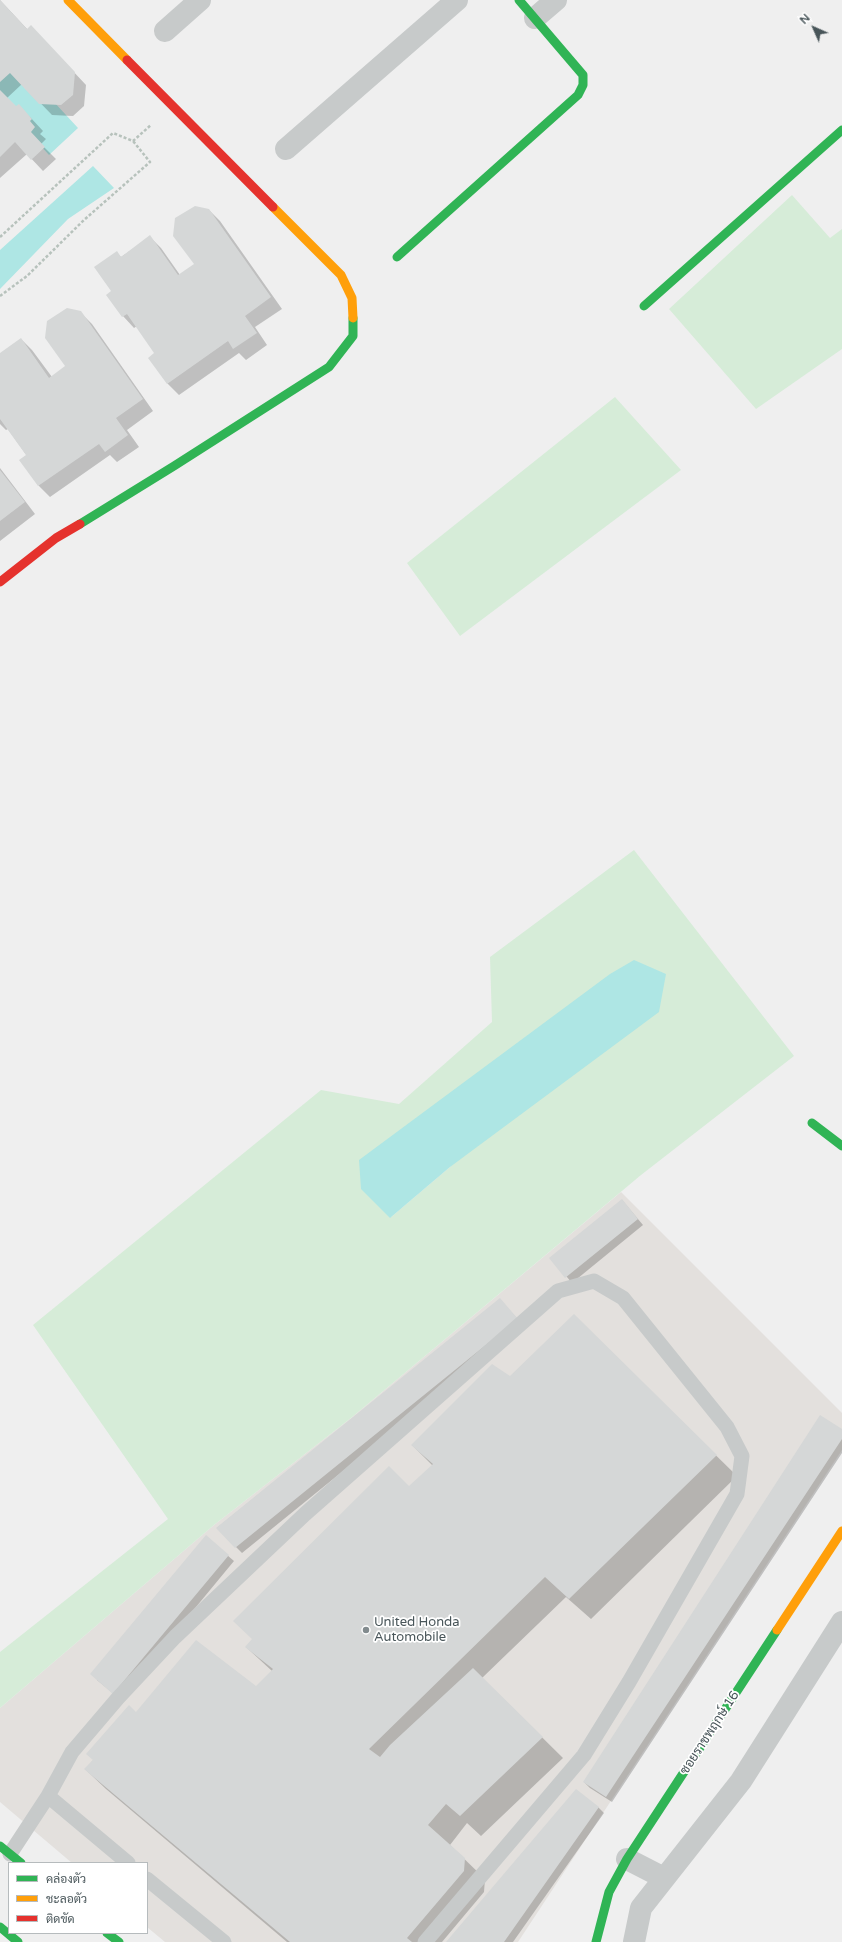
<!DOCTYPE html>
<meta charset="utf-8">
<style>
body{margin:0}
#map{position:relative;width:842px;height:1942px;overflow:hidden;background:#efefef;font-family:"Varela Round",Sarabun,sans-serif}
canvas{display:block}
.legend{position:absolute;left:8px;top:1862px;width:140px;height:72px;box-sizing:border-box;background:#fff;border:1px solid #b6bbbd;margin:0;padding:5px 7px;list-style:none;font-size:12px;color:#485559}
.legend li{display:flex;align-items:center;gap:8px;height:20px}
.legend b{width:20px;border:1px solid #b6bbbd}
.north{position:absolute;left:794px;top:8px;width:40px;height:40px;-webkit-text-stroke:3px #fff;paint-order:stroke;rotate:315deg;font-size:11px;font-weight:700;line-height:16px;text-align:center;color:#485559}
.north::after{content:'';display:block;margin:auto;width:14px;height:18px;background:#485559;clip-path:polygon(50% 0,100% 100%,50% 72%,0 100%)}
</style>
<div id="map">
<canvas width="842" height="1942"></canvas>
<ul class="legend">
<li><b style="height:5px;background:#30b455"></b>คล่องตัว</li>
<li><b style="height:5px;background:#ff9f0a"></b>ชะลอตัว</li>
<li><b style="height:5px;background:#e5322d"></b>ติดขัด</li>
</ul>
<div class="north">N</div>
</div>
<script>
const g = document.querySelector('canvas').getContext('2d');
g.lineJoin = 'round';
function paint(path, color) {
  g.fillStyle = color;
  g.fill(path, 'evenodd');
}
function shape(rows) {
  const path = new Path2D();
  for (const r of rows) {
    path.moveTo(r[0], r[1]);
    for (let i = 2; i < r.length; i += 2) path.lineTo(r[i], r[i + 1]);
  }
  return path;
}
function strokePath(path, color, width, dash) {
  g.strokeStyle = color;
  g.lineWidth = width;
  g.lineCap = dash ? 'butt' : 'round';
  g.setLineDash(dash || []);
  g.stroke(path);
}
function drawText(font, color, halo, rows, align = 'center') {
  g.font = font + ' "Varela Round",Sarabun,sans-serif';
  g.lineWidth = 3.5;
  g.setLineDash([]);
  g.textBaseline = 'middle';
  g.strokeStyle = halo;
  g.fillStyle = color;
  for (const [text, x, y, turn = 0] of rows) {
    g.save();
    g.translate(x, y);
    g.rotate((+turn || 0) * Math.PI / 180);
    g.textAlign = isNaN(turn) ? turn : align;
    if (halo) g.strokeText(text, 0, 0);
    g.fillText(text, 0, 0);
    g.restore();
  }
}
paint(shape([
 [621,1192,842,1413,842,1450,518,1942,165,1942,147,1927,147,1863,72,1863,0,1802,0,1708,214,1525,351,1418]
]), '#e3e0dd');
paint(shape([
 [792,195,830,238,842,229,842,349,756,409,669,309],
 [615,397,681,470,460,636,407,563],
 [634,850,794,1056,641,1175,351,1418,214,1525,0,1708,0,1652,168,1519,33,1325,321,1090,399,1104,492,1022,490,957],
 [610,974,450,1167,390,1218]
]), '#d6ecd8');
paint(shape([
 [18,63,78,128,49,155,0,101,0,80],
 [93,166,114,188,68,219,0,289,0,250],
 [634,960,666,974,659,1012,450,1167,390,1218,361,1189,359,1160,610,974]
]), '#aee6e4');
paint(shape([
 [0,0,28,30,42,38,86,85,84,106,73,116,52,115,22,84,7,98,16,107,30,117,43,131,40,134,46,139,41,144,56,159,43,171,27,154,0,178],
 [209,210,220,221,282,309,255,327,267,345,246,360,239,353,179,395,167,383,156,353,137,326,134,328,123,316,113,292,116,252,121,257,150,237,161,248,180,275,195,265],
 [80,312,92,324,153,411,127,430,139,447,117,462,110,455,50,497,39,486,21,460,27,456,8,429,6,430,0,424,0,354,21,339,32,350,52,377,67,367],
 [0,468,35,514,0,541],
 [622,1200,643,1225,572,1283,551,1258],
 [500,1300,523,1325,242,1553,217,1528],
 [574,1316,737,1476,591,1619,566,1597,482,1678,563,1758,481,1836,467,1823,450,1845,485,1879,484,1892,442,1942,287,1942,106,1789,85,1769,136,1714,256,1687,272,1671,246,1647,433,1466,412,1445,510,1377],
 [842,1430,842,1453,612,1802,590,1788,584,1782],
 [206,1537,234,1561,120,1699,97,1680],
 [598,1807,604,1813,513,1942,448,1942]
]), '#0003');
paint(shape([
 [0,0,27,29,31,25,75,72,73,95,61,105,39,104,10,73,0,82],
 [0,90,16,106,19,104,32,119,30,121,35,127,31,132,45,147,31,160,15,142,0,157],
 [195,206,209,209,271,297,245,316,257,333,233,349,228,341,167,384,148,358,154,353,127,314,122,317,106,295,111,291,94,267,117,251,121,257,150,235,178,275,194,264,173,236,175,218],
 [67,308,81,311,143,399,116,418,128,435,105,452,99,444,38,486,19,460,26,455,0,419,0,353,21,338,49,378,65,366,45,338,47,321],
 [0,470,25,502,0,521],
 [622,1199,638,1219,565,1278,549,1258],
 [500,1298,518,1319,235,1548,216,1528],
 [574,1314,717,1455,569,1599,545,1577,369,1749,380,1757,390,1745,473,1668,543,1737,460,1816,446,1804,428,1825,465,1858,464,1871,407,1938,412,1942,290,1942,84,1769,93,1760,86,1754,129,1705,136,1712,196,1640,256,1686,273,1669,245,1647,252,1639,233,1621,389,1466,409,1486,433,1464,411,1445,492,1364,510,1376],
 [820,1415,842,1429,842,1439,606,1797,583,1782],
 [206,1535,229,1555,113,1694,90,1674],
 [576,1789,599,1807,504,1942,446,1942]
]), '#d5d7d7');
strokePath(shape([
 [0,237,113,133,133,141,151,125],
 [0,296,27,276,84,220,150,162,133,141]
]), '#b7c2bc', 2.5, [3, 2]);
strokePath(shape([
 [48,1796,128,1863],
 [10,1854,48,1796,72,1752,118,1698,175,1637,305,1514,558,1291,594,1281,623,1298,727,1427,742,1456,737,1494,629,1682,584,1755,425,1942],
 [147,1879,224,1942]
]), '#c7caca', 15);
strokePath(shape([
 [535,18,556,0],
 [165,31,200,0],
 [286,149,457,0],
 [627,1859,664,1878],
 [634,1942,641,1908,741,1781,842,1622]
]), '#c7caca', 22);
strokePath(shape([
 [397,257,578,95,583,85,583,75,519,0],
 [644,306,842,130],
 [80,524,174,466,329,367,353,336,353,318],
 [812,1123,842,1146],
 [0,1846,21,1863],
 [0,1927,18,1942],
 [107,1933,119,1942],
 [596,1942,609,1892,627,1859,777,1630]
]), '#30b455', 9);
strokePath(shape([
 [68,0,127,60],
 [273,207,341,275,352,298,353,318],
 [777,1630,842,1531]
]), '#ff9f0a', 9);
strokePath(shape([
 [127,60,273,207],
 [0,582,56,538,80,524]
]), '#e5322d', 9);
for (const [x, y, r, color] of [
 [366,1630,4,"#828b8e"]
]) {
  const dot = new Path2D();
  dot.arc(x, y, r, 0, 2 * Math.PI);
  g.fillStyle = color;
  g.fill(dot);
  strokePath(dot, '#fff', 1.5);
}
drawText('13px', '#485559', '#fff', [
 ["United Honda",374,1623],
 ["Automobile",374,1638]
], 'left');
drawText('13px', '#485559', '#fff', [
 ["ซอยราชพฤกษ์ 16",710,1733,-57]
]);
</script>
